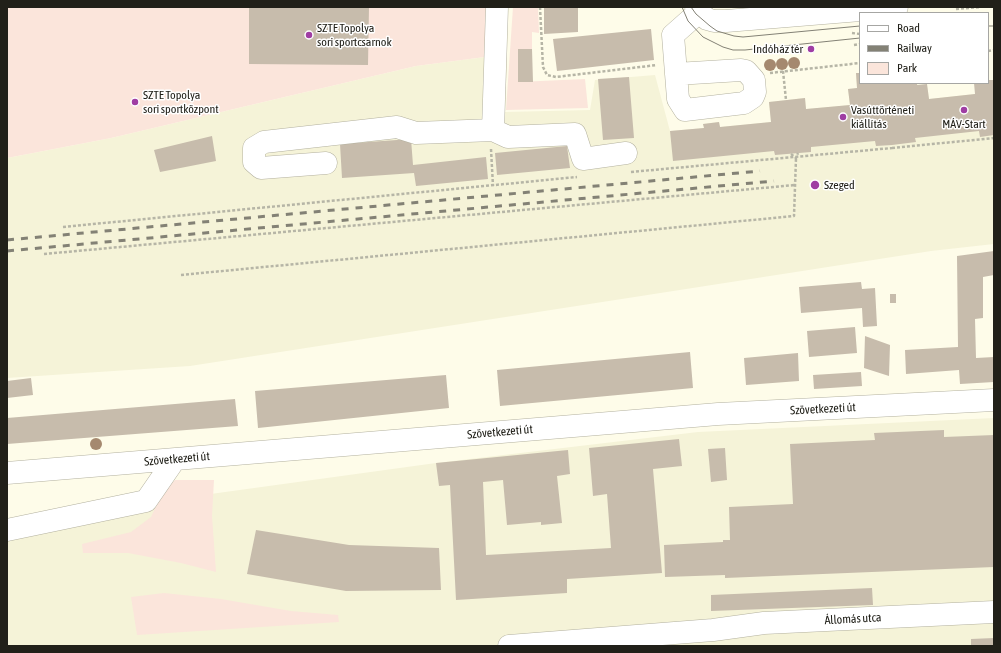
<!DOCTYPE html>
<meta charset="utf-8">
<style>
body{margin:0}
#map{position:relative;width:1001px;height:653px;overflow:hidden;background:#fefce9;font-family:"Asap Condensed",sans-serif}
canvas{display:block}
.frame{position:absolute;inset:0;border:8px solid #212019;pointer-events:none}
.legend{position:absolute;left:859px;top:12px;width:130px;height:72px;box-sizing:border-box;background:#fff;border:1px solid #a6a6a3;margin:0;padding:5px 7px;list-style:none;font-size:12px;color:#212019}
.legend li{display:flex;align-items:center;gap:8px;height:20px}
.legend b{width:20px;border:1px solid #a6a6a3}
</style>
<div id="map">
<canvas width="1001" height="653"></canvas>
<div class="frame"></div>
<ul class="legend">
<li><b style="height:5px;background:#fff"></b>Road</li>
<li><b style="height:5px;background:#838175"></b>Railway</li>
<li><b style="height:11px;background:#fbe5db"></b>Park</li>
</ul>
</div>
<script>
const g = document.querySelector('canvas').getContext('2d');
g.lineJoin = 'round';
function paint(path, color) {
  g.fillStyle = color;
  g.fill(path, 'evenodd');
}
function shape(rows) {
  const path = new Path2D();
  for (const r of rows) {
    path.moveTo(r[0], r[1]);
    for (let i = 2; i < r.length; i += 2) path.lineTo(r[i], r[i + 1]);
  }
  return path;
}
function strokePath(path, color, width, dash) {
  g.strokeStyle = color;
  g.lineWidth = width;
  g.lineCap = dash ? 'butt' : 'round';
  g.setLineDash(dash || []);
  g.stroke(path);
}
function drawText(font, color, halo, rows, align = 'center') {
  g.font = font + ' "Asap Condensed",sans-serif';
  g.lineWidth = 3;
  g.setLineDash([]);
  g.textBaseline = 'middle';
  g.strokeStyle = halo;
  g.fillStyle = color;
  for (const [text, x, y, turn = 0] of rows) {
    g.save();
    g.translate(x, y);
    g.rotate((+turn || 0) * Math.PI / 180);
    g.textAlign = isNaN(turn) ? turn : align;
    if (halo) g.strokeText(text, 0, 0);
    g.fillText(text, 0, 0);
    g.restore();
  }
}
paint(shape([
 [485,57,507,58,505,112,590,110,595,80,655,75,670,131,704,128,703,124,719,122,720,127,771,122,769,102,805,98,806,109,850,105,848,89,857,88,856,73,860,73,860,83,917,83,918,85,927,84,929,99,975,94,988,83,988,80,994,80,994,244,931,251,190,366,7,378,7,158,111,138,416,66],
 [994,418,994,646,7,646,7,522,436,463,698,432]
]), '#f5f3d8');
paint(shape([
 [7,7,487,7,485,57,416,66,111,138,7,158],
 [513,7,538,7,539,33,532,32,532,49,518,50,518,82,585,79,588,108,506,110],
 [175,480,214,480,212,516,216,572,181,563,128,553,83,553,82,544,131,532,151,517,162,493],
 [164,593,221,599,291,611,338,615,339,622,137,635,131,597]
]), '#fbe5db');
paint(shape([
 [249,7,369,7,368,65,249,64],
 [544,7,578,7,578,32,544,34],
 [651,29,654,60,557,71,553,39],
 [518,49,532,49,533,82,518,82],
 [856,73,860,73,860,83,917,83,917,85,927,84,929,99,975,94,974,83,988,83,988,80,994,80,994,135,980,137,979,131,915,138,916,142,892,145,876,146,875,141,811,147,811,152,775,155,774,151,673,161,670,131,704,128,703,124,719,122,720,127,771,122,769,102,805,98,806,109,850,105,848,89,857,88],
 [629,77,634,138,603,140,598,79],
 [212,136,216,161,160,172,154,150],
 [411,139,413,165,486,157,488,179,416,186,414,173,342,178,340,144],
 [567,146,570,168,497,175,495,153],
 [994,251,994,275,983,277,983,318,975,319,976,358,994,357,994,382,960,384,959,370,906,374,905,350,958,347,957,256],
 [861,282,862,289,875,288,877,326,863,327,862,308,801,313,799,287],
 [890,294,896,294,896,303,890,303],
 [855,327,857,353,809,357,807,331],
 [865,336,890,345,889,376,864,368],
 [690,352,693,388,500,406,497,370],
 [798,353,799,381,746,385,744,358],
 [861,372,862,386,814,389,813,375],
 [446,375,449,408,258,428,255,391],
 [31,378,33,395,7,398,7,381],
 [235,399,238,426,7,444,7,418],
 [944,430,944,437,994,435,994,567,725,578,725,575,665,577,664,545,723,542,723,540,730,540,729,507,793,504,790,444,875,440,874,433],
 [679,439,682,466,653,469,662,573,567,579,567,593,456,600,450,485,439,486,436,463,568,450,570,474,557,476,562,523,541,525,541,522,507,525,503,480,483,482,486,555,611,548,607,494,593,496,589,448],
 [725,448,727,480,711,482,708,449],
 [256,530,349,545,439,548,441,590,346,591,247,574],
 [872,588,873,605,711,611,711,595],
 [994,638,994,646,971,646,971,639]
]), '#c7bcac');
const minor = shape([
 [696,7,699,12,707,19,714,21,726,21,897,7],
 [676,74,741,70,746,71,754,80,755,92,753,97,744,103,685,110,678,99,673,35,699,12],
 [493,130,497,7],
 [326,163,261,168,254,162,254,148,264,142,397,127,416,133,493,130,508,137,575,134,583,159,626,153],
 [7,473,718,414,994,400],
 [7,530,146,501,175,459],
 [509,646,713,630,764,623,994,612]
]);
strokePath(minor, '#b3b19f', 23);
strokePath(shape([
 [540,7,543,67,547,75,556,77,657,65],
 [956,9,981,7],
 [852,33,860,34],
 [854,45,860,44],
 [988,51,994,50],
 [783,71,786,100],
 [770,73,860,63],
 [892,148,994,138],
 [491,149,493,186],
 [791,154,796,158,798,153],
 [631,172,892,148,892,145],
 [63,227,577,177],
 [44,254,795,185],
 [181,275,794,216,796,158]
]), '#b6b5a6', 2.5, [3, 2]);
strokePath(minor, '#fff', 22);
strokePath(shape([
 [682,7,688,21,703,37,723,47,733,50,745,50,860,38],
 [691,7,696,14,710,26,717,31,734,36,743,37,860,26],
 [988,26,994,26]
]), '#838175', 1);
strokePath(shape([
 [7,240,760,171],
 [7,251,774,181]
]), '#838175', 3, [7, 7]);
g.fillStyle = '#a5896f';
for (const [x, y] of [
 [794,63],
 [782,64],
 [770,65],
 [96,444]
]) {
  g.beginPath();
  g.arc(x, y, 6, 0, 2 * Math.PI);
  g.fill();
}
for (const [x, y, r, color] of [
 [309,35,4,"#9f3da3"],
 [811,49,4,"#9f3da3"],
 [135,102,4,"#9f3da3"],
 [964,110,4,"#9f3da3"],
 [843,117,4,"#9f3da3"],
 [815,185,5,"#9f3da3"]
]) {
  const dot = new Path2D();
  dot.arc(x, y, r, 0, 2 * Math.PI);
  g.fillStyle = color;
  g.fill(dot);
  strokePath(dot, '#fff', 1.5);
}
drawText('12px', '#212019', '#fff', [
 ["SZTE Topolya",317,28],
 ["sori sportcsarnok",317,42],
 ["Indóház tér",803,49,"right"],
 ["SZTE Topolya",143,95],
 ["sori sportközpont",143,109],
 ["Vasúttörténeti",851,110],
 ["kiállítás",851,124],
 ["MÁV-Start",964,124,"center"],
 ["Szeged",824,185]
], 'left');
drawText('12px', '#212019', '#fff', [
 ["Szövetkezeti út",823,409,-3],
 ["Szövetkezeti út",500,432,-5],
 ["Szövetkezeti út",177,459,-5],
 ["Állomás utca",853,619,-3]
]);
</script>
